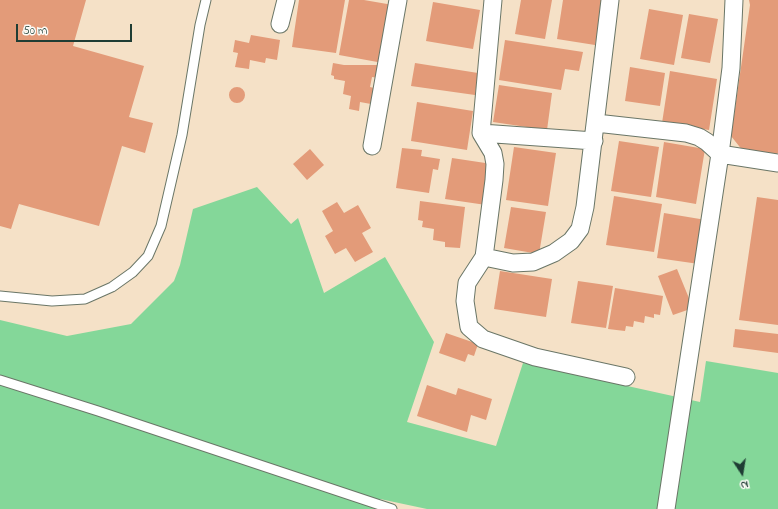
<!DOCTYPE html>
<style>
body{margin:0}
#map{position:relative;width:778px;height:509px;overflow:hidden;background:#f5e1c7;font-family:"Indie Flower",sans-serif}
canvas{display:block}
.north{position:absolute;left:722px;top:453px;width:40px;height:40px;-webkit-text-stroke:3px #fdfcf7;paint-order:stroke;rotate:168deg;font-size:11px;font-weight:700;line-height:16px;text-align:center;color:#1f3d34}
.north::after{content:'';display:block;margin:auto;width:14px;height:18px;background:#1f3d34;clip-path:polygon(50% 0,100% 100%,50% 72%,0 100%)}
.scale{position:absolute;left:16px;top:24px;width:116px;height:18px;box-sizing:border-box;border:2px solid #1f3d34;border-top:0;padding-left:5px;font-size:12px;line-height:14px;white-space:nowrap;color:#1f3d34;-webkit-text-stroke:3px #fdfcf7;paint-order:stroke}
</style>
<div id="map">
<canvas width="778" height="509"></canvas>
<div class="north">N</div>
<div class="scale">50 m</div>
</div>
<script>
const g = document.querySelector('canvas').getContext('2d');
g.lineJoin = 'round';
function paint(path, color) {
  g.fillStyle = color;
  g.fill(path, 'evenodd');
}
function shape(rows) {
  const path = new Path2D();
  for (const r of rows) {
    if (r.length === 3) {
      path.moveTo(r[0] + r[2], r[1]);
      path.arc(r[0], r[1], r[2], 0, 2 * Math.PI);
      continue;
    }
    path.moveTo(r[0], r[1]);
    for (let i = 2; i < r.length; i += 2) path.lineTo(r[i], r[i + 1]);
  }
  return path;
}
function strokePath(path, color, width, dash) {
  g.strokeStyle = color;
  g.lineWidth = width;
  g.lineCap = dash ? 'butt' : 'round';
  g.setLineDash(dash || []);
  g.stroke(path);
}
paint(shape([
 [257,187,291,224,298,218,324,293,385,257,434,342,407,422,496,446,523,363,700,402,706,361,778,373,778,509,427,509,380,499,376,509,0,509,0,320,67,336,131,324,174,281,180,265,193,209]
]), '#84d799');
paint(shape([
 [0,0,86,0,73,46,144,66,129,117,153,123,145,153,122,146,99,226,19,204,11,229,0,226],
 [299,0,345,0,336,53,292,47],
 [349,0,364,0,393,5,383,63,339,55],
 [521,0,552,0,545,39,515,34],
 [563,0,603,0,595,45,557,39],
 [749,0,778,0,778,153,773,156,743,151,731,136,750,5],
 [433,2,480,10,473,49,426,41],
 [649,9,683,15,674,65,640,59],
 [689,14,718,19,710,63,681,58],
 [251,35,280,40,277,60,266,58,265,63,250,60,249,69,235,67,238,53,233,52,235,40,249,43],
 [505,40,583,52,579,71,565,69,561,90,499,80],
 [333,63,344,65,381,65,379,78,372,77,370,87,374,88,371,104,360,102,359,111,349,109,351,96,343,94,345,81,334,79,334,76,331,75],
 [415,63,478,73,475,95,411,86],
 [630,67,665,73,660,106,625,101],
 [670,71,717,79,709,130,662,123],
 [499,85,552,93,547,130,493,122],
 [237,95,8],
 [417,102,473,111,467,150,411,141],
 [619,141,659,147,651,197,611,191],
 [664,142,705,149,696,204,656,197],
 [514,147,556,153,548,206,506,200],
 [402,148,422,150,421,156,440,159,438,170,433,169,429,193,396,188],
 [310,149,324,165,307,180,293,164],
 [452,158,492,164,486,205,445,199],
 [614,196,662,204,654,252,606,245],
 [757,197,778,200,778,325,739,320],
 [420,201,465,207,460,248,445,247,445,242,433,240,434,229,422,227,423,221,418,220],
 [337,202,344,213,358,205,371,228,362,233,373,252,355,262,346,248,335,254,325,236,333,231,322,211],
 [511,207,546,212,539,254,504,248],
 [664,213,706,220,699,264,657,258],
 [677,269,693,308,673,315,658,276],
 [500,271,552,279,546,317,494,309],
 [578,281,613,286,606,328,571,323],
 [615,288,663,296,660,315,654,314,654,318,645,316,644,323,634,321,633,327,626,326,625,331,608,329],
 [735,329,778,334,778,353,733,347],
 [446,333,478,344,474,356,468,354,465,362,439,353],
 [427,385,456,395,458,388,492,399,486,420,471,415,467,432,417,416]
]), '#e39b79');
const service = shape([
 [0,296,52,301,85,299,112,287,133,272,148,256,161,226,182,135,200,25,206,0],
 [0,380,98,411,392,509]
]);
const minor = shape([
 [493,0,481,133,493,153,495,164,494,180,484,257,467,283,465,301,469,327,483,339,535,357,626,377],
 [280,24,286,0],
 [596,123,686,133,699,137,707,142,720,154,778,163],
 [481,133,594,141],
 [372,146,398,0],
 [484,257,513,263,533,262,554,253,571,241,580,229,585,207,610,0],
 [666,509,720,154,731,68,734,0]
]);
strokePath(service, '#6a7667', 11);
strokePath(minor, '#6a7667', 19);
strokePath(service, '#fff', 9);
strokePath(minor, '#fff', 17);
</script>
